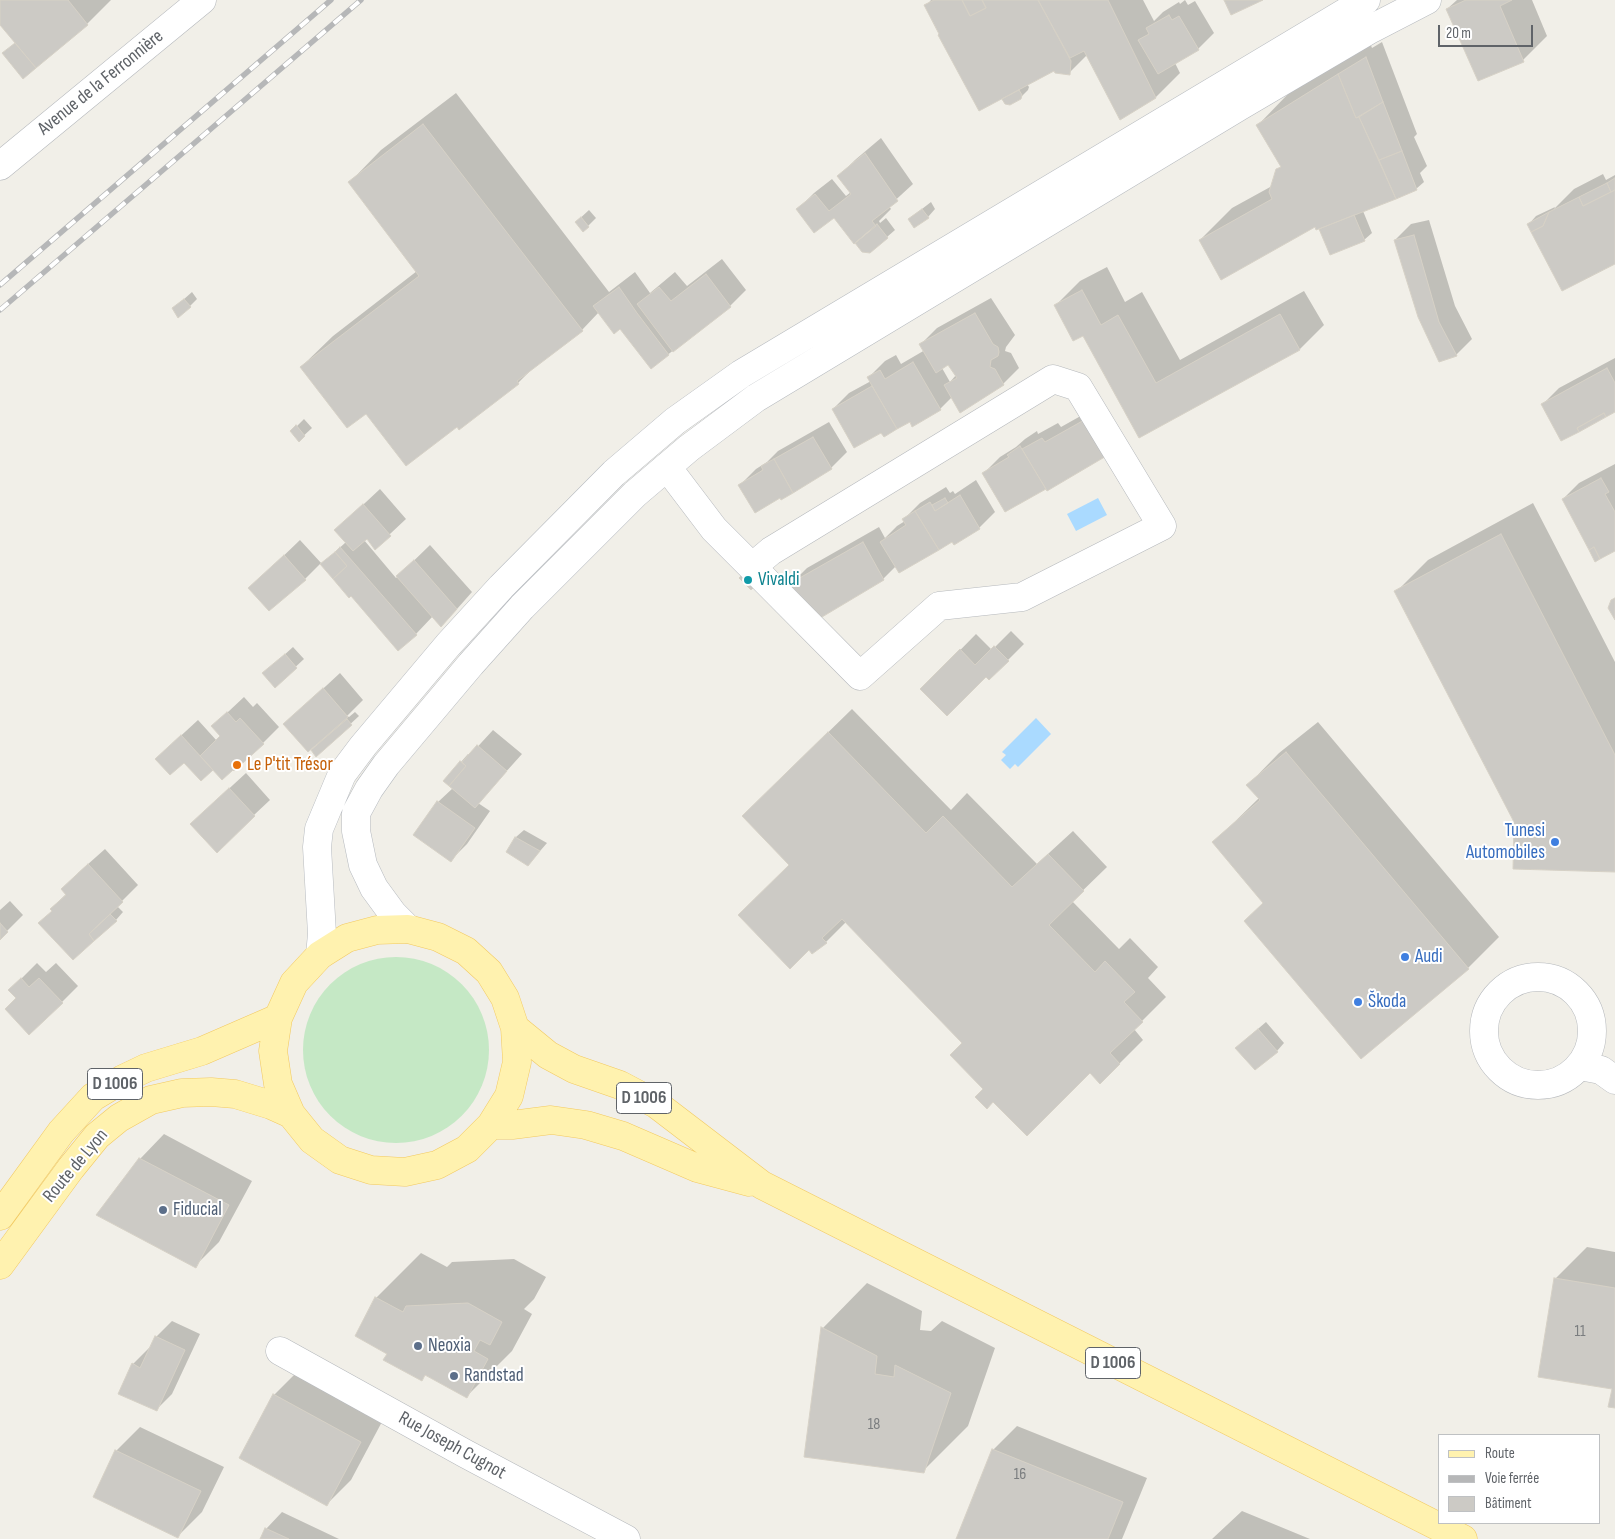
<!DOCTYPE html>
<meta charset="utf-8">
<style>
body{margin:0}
#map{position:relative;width:1615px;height:1539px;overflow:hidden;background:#f1efe8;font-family:"Sofia Sans Condensed",sans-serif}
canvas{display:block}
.legend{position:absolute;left:1438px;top:1434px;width:162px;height:90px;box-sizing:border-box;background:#fff;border:1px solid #bfc1c3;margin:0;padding:6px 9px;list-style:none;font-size:15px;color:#5f6368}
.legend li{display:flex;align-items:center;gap:10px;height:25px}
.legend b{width:25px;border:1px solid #bfc1c3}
.scale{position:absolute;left:1438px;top:25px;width:95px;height:22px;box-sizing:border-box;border:2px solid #5f6368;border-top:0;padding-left:6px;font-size:15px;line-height:18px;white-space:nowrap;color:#5f6368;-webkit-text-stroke:4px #fff;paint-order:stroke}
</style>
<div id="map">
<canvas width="1615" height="1539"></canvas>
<ul class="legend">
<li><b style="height:6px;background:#fff2af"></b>Route</li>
<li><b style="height:6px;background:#b6b7b8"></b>Voie ferrée</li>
<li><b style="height:14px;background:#cccac5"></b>Bâtiment</li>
</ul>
<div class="scale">20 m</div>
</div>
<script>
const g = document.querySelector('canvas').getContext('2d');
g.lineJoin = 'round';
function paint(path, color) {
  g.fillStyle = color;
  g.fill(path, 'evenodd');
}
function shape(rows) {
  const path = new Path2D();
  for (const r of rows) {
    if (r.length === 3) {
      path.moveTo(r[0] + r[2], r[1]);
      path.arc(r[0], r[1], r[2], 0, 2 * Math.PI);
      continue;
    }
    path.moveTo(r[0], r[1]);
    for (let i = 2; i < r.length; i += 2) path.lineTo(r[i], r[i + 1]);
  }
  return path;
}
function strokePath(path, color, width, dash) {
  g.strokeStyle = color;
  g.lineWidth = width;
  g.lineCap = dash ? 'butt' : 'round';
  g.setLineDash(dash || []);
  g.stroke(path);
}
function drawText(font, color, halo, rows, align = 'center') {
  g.font = font + ' "Sofia Sans Condensed",sans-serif';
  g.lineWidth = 4;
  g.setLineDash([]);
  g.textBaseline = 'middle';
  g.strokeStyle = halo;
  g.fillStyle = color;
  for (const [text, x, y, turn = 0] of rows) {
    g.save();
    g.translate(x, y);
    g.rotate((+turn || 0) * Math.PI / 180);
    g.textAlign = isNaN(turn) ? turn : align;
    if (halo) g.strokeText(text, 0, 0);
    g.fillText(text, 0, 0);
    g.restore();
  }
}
paint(shape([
 [396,1050,93]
]), '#c5e8c5');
paint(shape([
 [1098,498,1107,515,1076,531,1067,514],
 [1036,718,1051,734,1018,767,1015,764,1010,769,1001,760,1006,755,1002,752]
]), '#aadaff');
paint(shape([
 [0,0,111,0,87,24,23,77,12,46,16,42,0,23],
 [931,0,1143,0,1154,21,1163,12,1179,2,1180,4,1185,0,1188,5,1195,1,1214,33,1198,49,1175,63,1180,73,1156,97,1121,118,1087,55,1069,73,1054,69,1027,84,1029,87,1028,90,1020,98,1005,103,926,6],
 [1457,0,1532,0,1547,36,1523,60,1447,9],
 [1382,42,1417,134,1414,137,1427,166,1420,173,1424,182,1416,189,1363,211,1372,233,1364,240,1330,254,1320,227,1315,226,1200,240,1232,208,1272,186,1277,170,1282,166,1258,125,1289,93,1370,43,1372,48],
 [456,93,609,292,635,272,650,293,675,272,687,286,722,259,746,290,730,306,652,367,620,327,599,312,582,330,533,368,518,383,457,426,366,413,301,367,333,336,417,271,350,182,381,150],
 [881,138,913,184,889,206,891,209,879,221,880,223,886,218,895,230,887,237,834,216,798,209,814,193,832,179,846,196,851,192,839,176,855,160],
 [1603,174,1606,180,1615,175,1615,262,1529,224,1536,216,1555,207,1554,209,1574,189],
 [931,202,935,209,928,217,909,219],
 [589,210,596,218,588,226,576,222],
 [1429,220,1455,306,1472,339,1456,355,1395,240,1411,224],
 [1107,267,1125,302,1142,292,1180,360,1304,291,1324,325,1300,349,1139,436,1083,334,1056,305,1080,281],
 [192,292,197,299,190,306,174,308],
 [991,298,1015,335,1006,347,1005,351,1011,353,1019,368,1003,384,952,397,940,409,910,420,884,435,882,431,833,409,849,393,871,381,869,377,885,361,896,355,901,364,925,350,921,344,937,328],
 [949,363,956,375,950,382,942,368],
 [1615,358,1615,411,1543,404,1559,388],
 [1102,404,1046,488,984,473,1000,457,1016,447,1025,439,1037,431,1038,434,1058,423,1061,427],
 [304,419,312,428,299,440,292,431],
 [829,422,847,452,831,468,780,497,740,485,756,469,767,462,778,451],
 [1615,464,1615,550,1563,499,1579,483],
 [976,480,995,512,979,528,954,543,953,540,896,566,883,579,791,584,807,568,879,527,885,538,897,526,905,521,904,519,920,503,946,487,950,493,953,491,955,494],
 [380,489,406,519,375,548,367,538,364,540,396,578,430,545,472,592,457,609,441,625,433,616,416,634,351,595,321,563,305,579,269,609,250,588,300,540,322,564,346,542,336,530],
 [1533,503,1615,662,1615,871,1515,822,1396,592,1428,560],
 [1011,631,1024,644,989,679,986,675,922,689,976,634,992,650],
 [293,647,304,659,275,686,272,666],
 [340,673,363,700,347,716,349,717,355,712,359,716,317,755,317,745,316,743,285,724],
 [244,697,253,707,257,703,279,727,263,743,233,768,213,768,173,743,198,720,217,741,222,736,213,726],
 [852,709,951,810,967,793,1037,864,1073,831,1107,867,1072,901,1119,949,1130,938,1158,967,1148,978,1166,997,1134,1029,1143,1040,1119,1064,984,1089,964,1043,846,922,826,942,812,952,791,865,767,792],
 [1318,722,1499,937,1468,968,1264,903,1214,842,1259,798,1248,785,1279,753],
 [493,730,522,754,478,803,490,811,467,844,451,860,438,802,453,788,445,781,461,762,468,754,470,755],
 [246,773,270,800,254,815,208,808],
 [524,830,547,843,528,865,508,852,516,837],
 [105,849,138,885,117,906,123,912,116,920,53,910,51,909,66,894,78,873],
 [10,901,23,915,0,938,0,910],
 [37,963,46,972,56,963,78,986,62,1002,18,998,10,990],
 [1266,1022,1284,1043,1277,1051,1245,1040],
 [164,1134,252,1181,219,1242,195,1266,98,1215,140,1159],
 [1587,1247,1615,1252,1615,1406,1614,1388,1555,1279],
 [421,1253,447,1267,452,1262,514,1259,546,1277,534,1299,524,1309,532,1314,512,1351,467,1396,426,1374,421,1379,388,1353,376,1298],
 [867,1283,922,1311,920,1330,931,1331,942,1321,995,1348,968,1426,923,1471,823,1328],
 [172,1321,200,1334,172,1394,156,1410,133,1364,149,1348,151,1349,156,1337],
 [298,1371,384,1418,351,1480,327,1504,274,1395],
 [1017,1426,1147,1478,1122,1539,957,1539,993,1450],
 [140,1427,224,1467,202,1512,178,1536,116,1451],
 [1242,1511,1310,1539,1212,1539],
 [282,1512,339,1539,261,1539,266,1529]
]), '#0003');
const building = shape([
 [0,0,68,0,88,25,36,68,0,25,0,0],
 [934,0,962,0,970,16,986,8,982,0,1038,0,1071,61,1070,75,1055,73,1054,71,979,111,938,35,939,34,924,5,934,0],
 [962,0,982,0,986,8,970,16,962,0],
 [1038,0,1108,0,1156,98,1120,120,1084,51,1070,58,1038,0],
 [1224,0,1263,0,1231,15,1224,0],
 [1466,0,1512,0,1500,6,1524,62,1478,81,1446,9,1466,0],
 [1169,15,1172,20,1179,16,1199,50,1158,74,1138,40,1149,34,1146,28,1169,15],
 [15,43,36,68,23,79,2,53,15,43],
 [1366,57,1383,102,1356,118,1338,74,1366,57],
 [1338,74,1356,118,1359,117,1396,199,1316,230,1315,227,1221,280,1199,240,1272,199,1269,192,1276,169,1281,167,1256,125,1338,74],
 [1019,90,1022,95,1021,99,1010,105,1005,104,1002,99,1019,90],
 [1383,102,1402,151,1379,160,1359,117,1383,102],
 [423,124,583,331,517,381,519,384,459,430,457,427,406,466,366,414,347,428,300,367,419,276,348,182,423,124],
 [1402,151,1417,190,1396,199,1379,160,1402,151],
 [865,153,898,201,872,221,876,226,854,244,834,218,814,233,796,209,815,194,829,211,851,194,837,176,865,153],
 [1615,178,1615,190,1611,192,1607,183,1615,178],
 [1607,183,1611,192,1583,206,1579,197,1607,183],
 [1615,190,1615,264,1562,291,1531,232,1543,226,1549,212,1579,197,1583,206,1615,190],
 [922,209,929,218,914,228,908,219,922,209],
 [1549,212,1543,226,1531,232,1527,224,1549,212],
 [1354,215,1365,241,1330,255,1319,229,1354,215],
 [581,217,589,227,583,232,575,222,581,217],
 [877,224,888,238,870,253,862,252,855,243,877,224],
 [1414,235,1439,322,1457,356,1439,362,1418,317,1394,240,1414,235],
 [706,274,731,307,673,352,637,304,659,287,671,301,706,274],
 [619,287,637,313,669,355,651,369,620,329,614,334,593,306,619,287],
 [1082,290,1101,325,1118,315,1156,383,1280,314,1300,350,1139,438,1083,336,1073,341,1054,305,1082,290],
 [184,299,191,307,178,318,172,308,184,299],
 [975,313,993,344,998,347,999,352,998,356,991,360,990,367,995,369,1004,385,960,413,944,385,957,378,948,365,936,373,919,344,975,313],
 [913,362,941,410,912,427,910,422,897,429,867,377,880,370,885,379,913,362],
 [1607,368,1615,383,1615,412,1606,417,1604,413,1577,428,1579,432,1561,441,1541,404,1607,368],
 [872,386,897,429,884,437,881,433,854,448,832,409,872,386],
 [1604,413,1606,417,1579,432,1577,428,1604,413],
 [1086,419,1108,455,1047,491,1022,449,1042,438,1045,442,1086,419],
 [296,425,305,436,299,442,290,431,296,425],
 [813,437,832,469,793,493,774,459,813,437],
 [1020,446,1046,489,1005,512,982,473,1009,457,1007,455,1020,446],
 [774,459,793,493,781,500,780,498,755,513,738,485,763,470,761,466,774,459],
 [1601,478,1609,492,1605,494,1615,512,1615,551,1600,559,1594,547,1589,550,1562,499,1601,478],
 [960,495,980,529,954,545,952,542,939,550,915,511,930,502,935,511,960,495],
 [945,498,948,503,935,511,932,505,945,498],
 [363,504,391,536,375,550,367,539,353,551,334,530,363,504],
 [915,511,939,550,899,573,880,542,906,525,902,519,915,511],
 [1501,534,1615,755,1615,872,1513,869,1514,822,1394,591,1501,534],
 [863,542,884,580,822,617,789,584,863,542],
 [340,547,417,635,398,651,351,596,349,598,333,579,347,566,335,552,340,547],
 [1594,547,1600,559,1595,562,1589,550,1594,547],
 [335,552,347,566,333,579,320,564,335,552],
 [284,555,306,580,269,611,248,588,284,555],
 [414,560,457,609,441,627,396,576,414,560],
 [746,571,758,583,751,590,739,578,746,571],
 [1615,598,1615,620,1608,608,1611,600,1615,598],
 [994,646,1009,661,989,680,986,677,947,716,920,689,960,649,975,665,994,646],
 [285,654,297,668,275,688,262,673,285,654],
 [323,688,348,717,308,752,283,724,323,688],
 [227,712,236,722,240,718,264,744,234,771,233,770,222,780,200,756,220,736,211,726,227,712],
 [347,719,352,725,316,757,311,750,347,719],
 [828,732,926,833,943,816,1012,887,1048,854,1084,891,1049,925,1095,972,1105,961,1135,992,1124,1002,1143,1022,1110,1053,1120,1064,1100,1084,1090,1073,1027,1136,993,1102,987,1109,975,1097,983,1089,950,1055,962,1043,842,919,822,938,827,943,812,954,809,950,790,969,738,915,789,865,742,816,828,732],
 [181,735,213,770,201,781,184,763,170,775,155,759,181,735],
 [477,745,507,771,475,808,449,786,466,766,462,762,477,745],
 [1286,752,1469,969,1361,1059,1244,921,1263,903,1212,842,1260,800,1246,785,1286,752],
 [460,761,466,766,449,786,443,781,460,761],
 [229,788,255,816,217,853,190,824,229,788],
 [437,801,475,828,451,862,413,835,437,801],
 [515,837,540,851,528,866,506,852,515,837],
 [88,864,123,902,89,934,94,941,73,960,38,923,52,911,50,909,66,895,61,889,88,864],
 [110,914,117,921,94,941,89,934,110,914],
 [0,923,8,932,0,940,0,923],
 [21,978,29,987,39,978,63,1003,29,1035,5,1009,16,998,8,990,21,978],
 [1258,1029,1278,1052,1255,1070,1235,1048,1258,1029],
 [139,1158,229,1205,196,1268,96,1215,139,1158],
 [1554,1278,1615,1288,1615,1408,1608,1407,1612,1389,1538,1377,1554,1278],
 [375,1297,403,1312,406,1306,468,1303,502,1322,490,1345,480,1340,474,1351,488,1359,467,1398,425,1375,422,1381,383,1360,387,1354,355,1336,375,1297],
 [821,1327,877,1356,875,1374,894,1377,895,1365,951,1393,924,1473,804,1457,821,1327],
 [155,1336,185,1350,157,1411,118,1394,132,1363,140,1368,155,1336],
 [273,1394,361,1442,327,1506,239,1458,273,1394],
 [992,1449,1123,1502,1108,1539,956,1539,992,1449],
 [115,1450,201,1491,178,1538,93,1497,115,1450],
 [265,1528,289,1539,260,1539,265,1528]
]);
paint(building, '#cccac5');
strokePath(building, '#d6d1c6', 1);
const street = shape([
 [0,166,202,0],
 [667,467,714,529,752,567,860,676,939,606,1022,597,1162,526,1078,387,1053,379,771,551,752,567],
 [1538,1031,54],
 [1580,1066,1601,1070,1615,1080],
 [280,1351,466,1454,626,1539]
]);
const secondary = shape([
 [408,929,393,914,374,888,363,865,356,831,356,813,369,789,386,765,471,664,522,607,635,494,689,448,756,398,1240,106,1371,29,1427,0],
 [320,955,322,934,317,847,319,829,342,774,363,746,448,645,501,587,614,473,675,421,741,374,1366,0]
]);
const primary = shape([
 [515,1028,548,1055,574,1069,620,1085,656,1104,762,1185,1463,1539],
 [491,1125,512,1125,551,1120,586,1125,623,1136,697,1168,749,1182],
 [0,1216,61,1132,93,1097,123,1079,146,1068,202,1051,278,1018],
 [0,1265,71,1168,97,1136,119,1118,151,1100,182,1093,211,1092,235,1094,271,1105,291,1114,312,1140,340,1160,371,1170,405,1172,437,1165,467,1149,491,1125,509,1096,517,1062,515,1028,505,998,489,972,466,951,438,937,408,929,377,930,347,938,320,955,294,983,278,1018,273,1051,278,1084,291,1114]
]);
strokePath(street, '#b5b8bc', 29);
strokePath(secondary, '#b6babf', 29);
strokePath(primary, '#f2c960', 29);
strokePath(street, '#fff', 28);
strokePath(secondary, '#fff', 28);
strokePath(primary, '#fff2af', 28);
const rail = shape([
 [0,285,331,0],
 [0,310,361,0]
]);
strokePath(rail, '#b6b7b8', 5.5);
strokePath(rail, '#fff', 4, [11]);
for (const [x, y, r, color] of [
 [748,580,5,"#0f9aa8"],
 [237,765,5,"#e8710a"],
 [1555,842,5,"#3f7fe0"],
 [1405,957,5,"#3f7fe0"],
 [1358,1002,5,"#3f7fe0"],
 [163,1210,5,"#5c6f8a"],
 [418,1346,5,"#5c6f8a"],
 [454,1376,5,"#5c6f8a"]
]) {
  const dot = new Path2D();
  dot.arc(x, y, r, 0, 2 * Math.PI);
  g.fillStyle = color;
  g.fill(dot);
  strokePath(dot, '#fff', 2);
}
drawText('16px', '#7a7d7f', null, [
 ["11",1580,1332],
 ["18",874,1425],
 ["16",1020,1475]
]);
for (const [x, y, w] of [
 [115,1084,55],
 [644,1098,55],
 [1113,1363,55]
]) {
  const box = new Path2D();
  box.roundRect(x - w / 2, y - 15.5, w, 31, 4);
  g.fillStyle = '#fff';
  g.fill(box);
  strokePath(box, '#5f6368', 1);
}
drawText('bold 18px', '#5f6368', null, [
 ["D 1006",115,1084],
 ["D 1006",644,1098],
 ["D 1006",1113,1363]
]);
drawText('19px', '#5f6368', '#fff', [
 ["Avenue de la Ferronnière",101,83,-39],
 ["Route de Lyon",76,1166,-50],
 ["Rue Joseph Cugnot",452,1446,29]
]);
drawText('19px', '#0d838f', '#fff', [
 ["Vivaldi",758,580]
], 'left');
drawText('19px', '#c56008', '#fff', [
 ["Le P'tit Trésor",247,765]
], 'left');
drawText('19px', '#366cbe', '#fff', [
 ["Tunesi",1545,831,"right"],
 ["Automobiles",1545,853,"right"],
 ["Audi",1415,957],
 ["Škoda",1368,1002]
], 'left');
drawText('19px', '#4e5e75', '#fff', [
 ["Fiducial",173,1210],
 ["Neoxia",428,1346],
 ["Randstad",464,1376]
], 'left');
</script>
